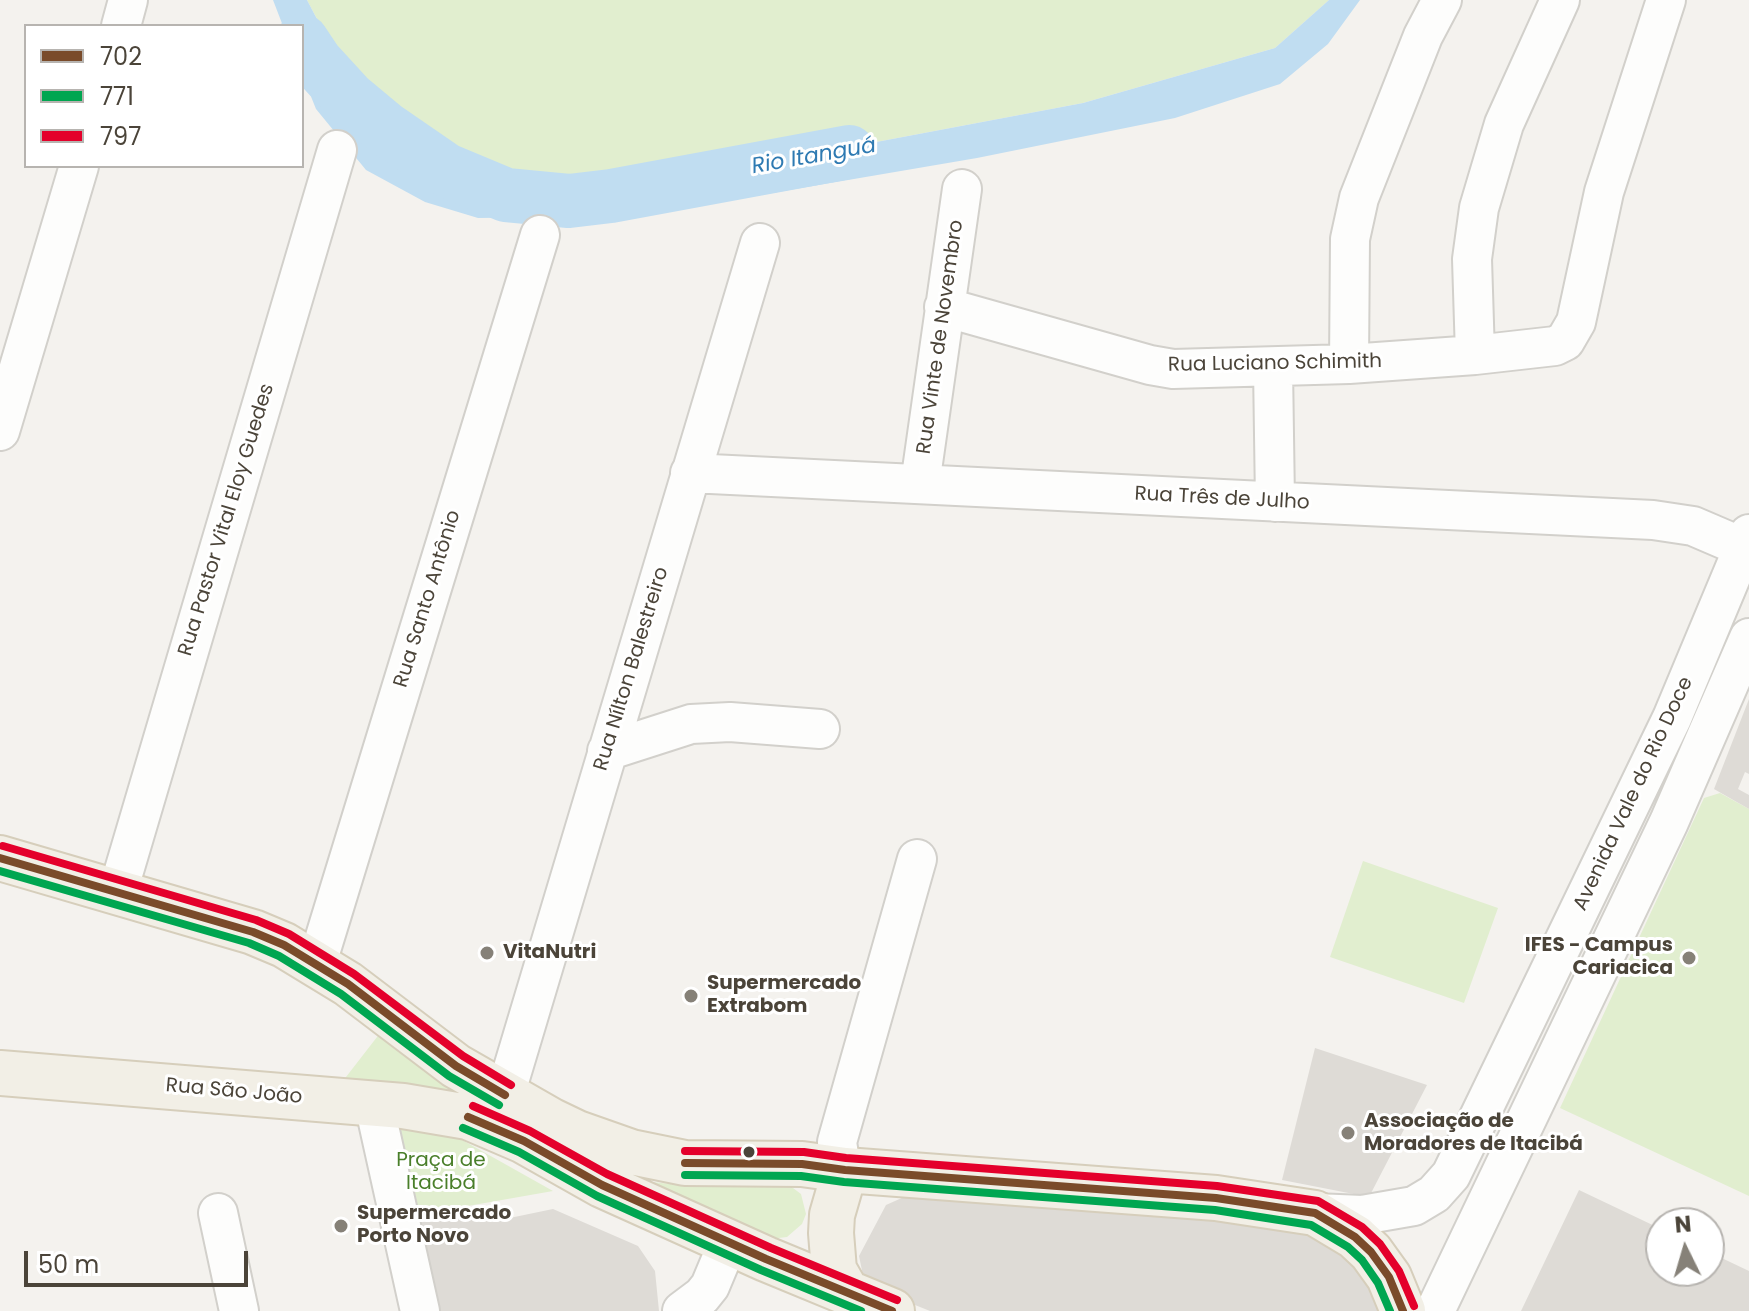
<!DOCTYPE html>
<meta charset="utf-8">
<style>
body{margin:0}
#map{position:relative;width:1749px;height:1311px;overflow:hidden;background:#f4f2ee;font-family:Poppins,sans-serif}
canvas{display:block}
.legend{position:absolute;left:24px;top:24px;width:280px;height:144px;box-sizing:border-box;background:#fff;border:2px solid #b7b4b0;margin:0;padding:10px 14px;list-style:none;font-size:24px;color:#4b4439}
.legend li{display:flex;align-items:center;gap:16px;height:40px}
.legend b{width:40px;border:2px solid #b7b4b0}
.north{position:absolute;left:1645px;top:1207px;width:80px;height:80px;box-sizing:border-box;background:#fff;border:2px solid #b7b4b0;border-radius:50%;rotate:355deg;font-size:22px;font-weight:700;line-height:32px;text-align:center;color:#4b4439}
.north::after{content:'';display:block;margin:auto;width:28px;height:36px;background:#868178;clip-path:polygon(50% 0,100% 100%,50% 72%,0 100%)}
.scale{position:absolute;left:24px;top:1251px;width:224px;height:36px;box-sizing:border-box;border:4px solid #4b4439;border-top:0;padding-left:10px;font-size:24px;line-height:28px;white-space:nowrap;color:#4b4439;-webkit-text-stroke:6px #fff;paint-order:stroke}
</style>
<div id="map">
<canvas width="1749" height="1311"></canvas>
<ul class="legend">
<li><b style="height:10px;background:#7a4b2a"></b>702</li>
<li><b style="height:10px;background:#00a651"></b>771</li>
<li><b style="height:10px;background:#e4002b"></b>797</li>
</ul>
<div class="north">N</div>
<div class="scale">50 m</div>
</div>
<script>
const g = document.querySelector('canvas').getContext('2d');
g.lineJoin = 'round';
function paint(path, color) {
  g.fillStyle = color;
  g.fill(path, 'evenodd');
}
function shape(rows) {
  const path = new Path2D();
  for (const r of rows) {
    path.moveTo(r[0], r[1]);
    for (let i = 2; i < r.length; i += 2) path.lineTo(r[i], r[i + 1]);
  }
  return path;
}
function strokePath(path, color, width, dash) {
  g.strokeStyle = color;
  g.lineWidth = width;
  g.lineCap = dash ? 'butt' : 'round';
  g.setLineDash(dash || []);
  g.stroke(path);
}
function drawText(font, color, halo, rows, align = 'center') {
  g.font = font + ' Poppins,sans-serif';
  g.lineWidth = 6;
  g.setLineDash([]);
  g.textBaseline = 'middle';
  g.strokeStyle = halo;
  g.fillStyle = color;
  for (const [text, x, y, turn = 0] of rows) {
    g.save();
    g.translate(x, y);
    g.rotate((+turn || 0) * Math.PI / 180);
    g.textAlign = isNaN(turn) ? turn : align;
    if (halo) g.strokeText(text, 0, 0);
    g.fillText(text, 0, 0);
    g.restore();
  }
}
paint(shape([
 [307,0,1329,0,1275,48,1083,103,871,143,728,176,576,201,458,186,409,169,348,78],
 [1720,793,1749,809,1749,1196,1560,1108,1704,798],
 [1363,861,1498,908,1464,1003,1330,957],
 [384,1028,626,1173,652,1182,680,1185,716,1186,774,1180,785,1182,801,1194,806,1214,802,1224,787,1237,770,1239,339,1086],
 [423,1118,553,1191,411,1216,396,1138,399,1125]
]), '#e1eecf');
paint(shape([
 [273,0,307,0,348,78,409,169,458,186,575,201,728,176,871,143,1083,103,1275,48,1329,0,1360,0,1328,44,1280,84,1175,118,977,158,725,201,556,217,478,218,425,202,366,170,316,109,302,74,302,26,283,26]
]), '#c0ddf1');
strokePath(shape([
 [302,41,316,62,349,98,385,128,446,170,506,195,569,201,611,196,849,152]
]), '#c0ddf1', 54);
paint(shape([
 [1749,699,1749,774,1745,772,1738,789,1749,795,1749,809,1714,789],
 [1315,1048,1427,1085,1369,1197,1282,1180],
 [1579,1190,1661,1229,1661,1271,1709,1271,1709,1252,1749,1271,1749,1311,1521,1311],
 [913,1193,1288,1228,1329,1241,1348,1262,1376,1281,1386,1311,930,1311,865,1285,859,1256,886,1205],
 [499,1206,500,1220,553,1209,638,1246,655,1271,659,1311,422,1311,408,1225]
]), '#dedbd6');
const minor = shape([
 [121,26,128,0],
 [944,307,1150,365,1173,369,1349,364,1475,355,1555,346,1565,341,1576,322,1604,192,1666,0],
 [1475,355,1472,259,1479,208,1504,124,1560,0],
 [1349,364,1350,239,1359,198,1423,36,1442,0],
 [1273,367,1275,502],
 [0,431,79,166],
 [690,473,1653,520,1693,526,1749,550],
 [920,484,962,189],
 [607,751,691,724,730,722,820,729],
 [118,891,337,150],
 [317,963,540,235],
 [505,1095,760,243],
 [374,1104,420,1311],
 [845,1170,839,1155,837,1142,917,859],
 [218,1213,239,1311],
 [1315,1213,1362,1215,1414,1206,1434,1194,1451,1175,1672,718,1749,534],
 [682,1311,702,1296,710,1286,728,1243],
 [1435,1311,1669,822,1749,638]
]);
const major = shape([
 [0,858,253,932,284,945,348,984,456,1066,552,1121,577,1133,631,1152,685,1163,802,1164,845,1170,1216,1198,1315,1213,1355,1237,1371,1252,1389,1277,1403,1311],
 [0,1073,403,1106,468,1117,524,1141,602,1185,766,1259,892,1311],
 [845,1170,832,1215,831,1233,834,1270,846,1291]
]);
strokePath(minor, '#d2d0cb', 42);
strokePath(major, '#d6cebb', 48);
strokePath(minor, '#fdfdfc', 38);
strokePath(major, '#f2efe6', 44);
strokePath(shape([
 [0,858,253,932,284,945,348,984,456,1066,505,1095],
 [468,1117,524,1141,602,1185,766,1259,892,1311],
 [685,1163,802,1164,845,1170,1216,1198,1315,1213,1355,1237,1371,1252,1389,1277,1403,1311]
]), '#7a4b2a', 8);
strokePath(shape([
 [0,871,249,943,279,956,341,994,449,1076,499,1105],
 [463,1128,519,1152,597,1196,761,1270,861,1311],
 [685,1175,801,1176,844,1182,1215,1210,1311,1225,1348,1247,1362,1260,1378,1283,1390,1311]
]), '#00a651', 8);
strokePath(shape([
 [3,846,256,920,289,934,354,974,463,1056,511,1085],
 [473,1106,530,1131,607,1174,771,1248,897,1300],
 [685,1151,804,1152,846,1158,1217,1186,1318,1201,1362,1227,1380,1244,1399,1271,1414,1306]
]), '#e4002b', 8);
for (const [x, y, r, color] of [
 [487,953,8,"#868178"],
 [1689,958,8,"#868178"],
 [691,996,8,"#868178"],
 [1348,1133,8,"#868178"],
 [749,1152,7,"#4b4439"],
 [341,1226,8,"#868178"]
]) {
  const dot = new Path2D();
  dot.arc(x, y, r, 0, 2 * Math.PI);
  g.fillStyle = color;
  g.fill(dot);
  strokePath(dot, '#fff', 3);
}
drawText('20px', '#4b4439', '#fff', [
 ["Rua Vinte de Novembro",941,337,-82],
 ["Rua Luciano Schimith",1275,364,-1],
 ["Rua Três de Julho",1222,499,3],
 ["Rua Pastor Vital Eloy Guedes",227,520,-73],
 ["Rua Santo Antônio",428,599,-73],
 ["Rua Nílton Balestreiro",632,669,-73],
 ["Avenida Vale do Rio Doce",1634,794,-65],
 ["Rua São João",234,1092,5]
]);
drawText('bold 20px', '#4b4439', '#fff', [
 ["IFES - Campus",1673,946,"right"],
 ["Cariacica",1673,969,"right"],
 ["VitaNutri",503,953],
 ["Supermercado",707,984],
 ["Extrabom",707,1007],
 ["Associação de",1364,1122],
 ["Moradores de Itacibá",1364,1145],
 ["Supermercado",357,1214],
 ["Porto Novo",357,1237]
], 'left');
drawText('20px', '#4a7f2a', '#fff', [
 ["Praça de",441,1161],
 ["Itacibá",441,1184]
]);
drawText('italic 22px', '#2e7ab2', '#fff', [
 ["Rio Itanguá",814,157,-10]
]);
</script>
